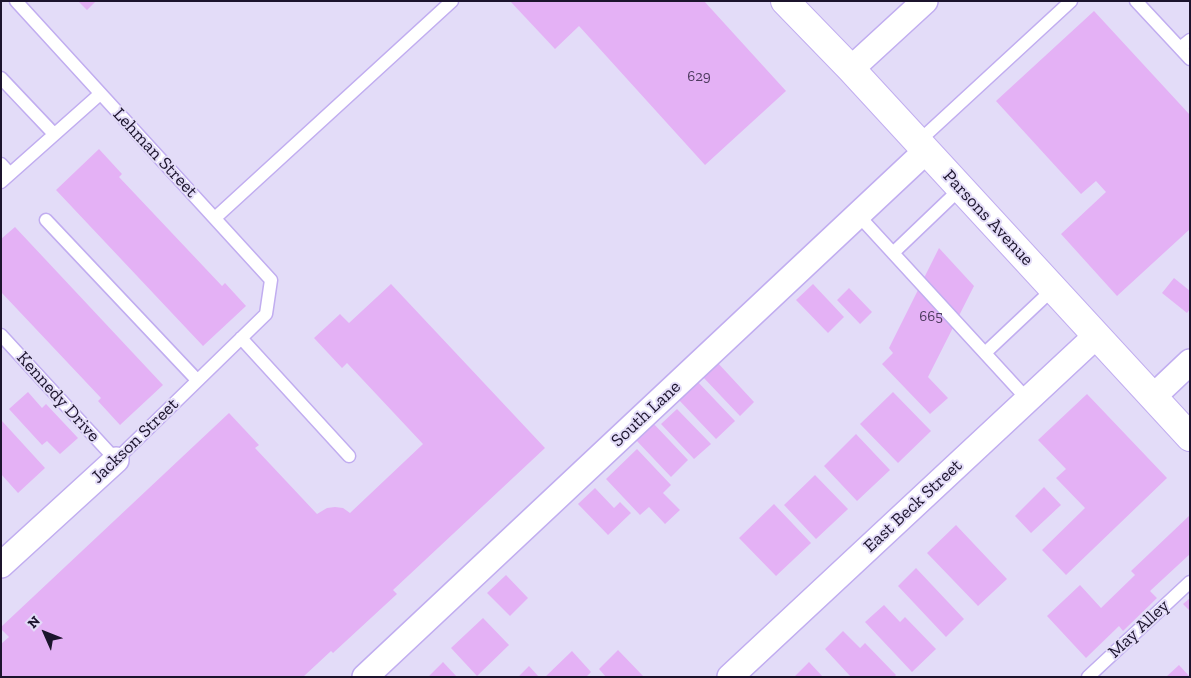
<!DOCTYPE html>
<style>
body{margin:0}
#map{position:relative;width:1191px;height:678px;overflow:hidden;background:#e3dcf8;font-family:"Zilla Slab",serif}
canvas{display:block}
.frame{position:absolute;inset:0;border:2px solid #1c142d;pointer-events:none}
.north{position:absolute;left:20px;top:608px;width:50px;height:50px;-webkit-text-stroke:4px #e3dcf8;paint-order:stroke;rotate:314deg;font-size:14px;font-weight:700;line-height:20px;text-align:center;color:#1c142d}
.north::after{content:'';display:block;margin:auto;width:18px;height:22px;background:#1c142d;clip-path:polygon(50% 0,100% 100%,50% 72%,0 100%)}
</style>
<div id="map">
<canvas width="1191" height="678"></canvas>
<div class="frame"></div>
<div class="north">N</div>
</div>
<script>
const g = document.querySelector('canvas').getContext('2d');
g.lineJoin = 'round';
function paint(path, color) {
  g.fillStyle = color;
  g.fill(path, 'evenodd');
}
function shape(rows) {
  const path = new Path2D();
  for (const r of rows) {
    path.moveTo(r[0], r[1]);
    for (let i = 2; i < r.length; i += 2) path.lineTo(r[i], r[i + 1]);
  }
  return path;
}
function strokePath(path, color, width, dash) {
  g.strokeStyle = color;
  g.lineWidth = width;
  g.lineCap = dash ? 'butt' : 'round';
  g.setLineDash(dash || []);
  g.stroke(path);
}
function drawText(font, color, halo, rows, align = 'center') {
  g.font = font + ' "Zilla Slab",serif';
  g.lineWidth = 4;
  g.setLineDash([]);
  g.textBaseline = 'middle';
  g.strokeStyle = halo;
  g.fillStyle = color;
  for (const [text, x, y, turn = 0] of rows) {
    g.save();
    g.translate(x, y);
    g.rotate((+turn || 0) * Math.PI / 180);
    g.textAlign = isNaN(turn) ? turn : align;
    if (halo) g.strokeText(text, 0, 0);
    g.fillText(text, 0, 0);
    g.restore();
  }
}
paint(shape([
 [78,1,96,1,87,10],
 [510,1,704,1,786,91,705,165,579,26,555,49],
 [1094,11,1190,115,1190,229,1117,296,1061,234,1106,192,1096,181,1081,194,996,101],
 [99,149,122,174,119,177,222,286,225,283,246,306,203,346,56,190],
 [15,227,163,385,120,425,98,401,101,398,1,292,1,239],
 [939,248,974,286,928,377,948,398,930,414,882,364,893,353,889,348],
 [1174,278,1190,291,1190,309,1187,313,1162,293],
 [391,284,545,448,393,590,397,594,333,653,331,651,303,677,1,677,1,644,9,637,1,629,1,627,229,413,259,445,255,448,317,514,327,508,335,507,343,508,350,513,423,444,347,363,342,368,314,338,340,314,349,323],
 [813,284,844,317,828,333,796,300],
 [849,288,872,312,860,324,837,300],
 [717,362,754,402,740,416,702,376],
 [697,381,735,421,716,439,678,399],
 [28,392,42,408,46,404,78,438,60,454,47,441,42,445,9,409],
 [893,392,931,431,898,463,860,424],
 [1087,394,1167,478,1066,575,1042,550,1085,508,1056,478,1066,469,1038,440],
 [677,409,711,444,694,459,661,424],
 [2,421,45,468,18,493,1,474],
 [653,423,688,460,671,477,636,440],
 [856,434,890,470,857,501,824,466],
 [637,449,671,485,663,493,680,510,665,524,649,507,640,515,606,479],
 [815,475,848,509,816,539,784,505],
 [1044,487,1061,505,1031,533,1015,516],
 [595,488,614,508,620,502,631,513,608,535,578,504],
 [774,504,811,543,776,576,739,538],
 [1190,515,1190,554,1150,591,1157,598,1123,631,1119,626,1086,658,1047,616,1080,585,1101,608,1135,575,1131,571],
 [956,525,1007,579,978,606,927,553],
 [916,568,964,619,946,637,898,586],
 [506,575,528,598,510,616,487,593],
 [1190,598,1190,611,1183,604],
 [884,605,900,622,905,617,936,649,912,672,865,622],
 [483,618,509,645,477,676,451,648],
 [843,631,860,648,865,643,896,675,894,677,851,677,825,649],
 [618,650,644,677,606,677,599,669],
 [572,651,591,672,586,677,545,677],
 [443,662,457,677,428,677],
 [809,662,823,677,794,677],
 [1179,665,1190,677,1166,677],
 [529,666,539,677,518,677]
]), '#e4b1f5');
const lane = shape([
 [1136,1,1190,59],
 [1180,48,1190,40],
 [1,78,54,134],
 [918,142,1071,1],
 [1,164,10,174],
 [1,182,100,94],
 [859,216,1027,399],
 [215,218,452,1],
 [46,220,197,380],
 [893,253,961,188],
 [1,335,116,460,266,314,271,280,16,1],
 [241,338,349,456],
 [985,353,1053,289],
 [1088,677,1190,582]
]);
const street = shape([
 [851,69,925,1],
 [1153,397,1190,362],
 [1,565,116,460],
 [365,677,926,151],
 [730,677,1096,336]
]);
const primary = shape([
 [785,1,851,69,1190,437]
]);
strokePath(lane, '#c1adf0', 15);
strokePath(street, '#c1adf0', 28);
strokePath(primary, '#c1adf0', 30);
strokePath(lane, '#fff', 12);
strokePath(street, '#fff', 25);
strokePath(primary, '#fff', 28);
drawText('15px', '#4e3b5f', null, [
 ["629",699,77],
 ["665",931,317]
]);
drawText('18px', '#1c142d', '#e3dcf8', [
 ["Lehman Street",155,153,47],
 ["Parsons Avenue",988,218,47],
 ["Kennedy Drive",58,397,48],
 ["South Lane",646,414,-43],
 ["Jackson Street",135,441,-44],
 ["East Beck Street",913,506,-43],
 ["May Alley",1139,629,-43]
]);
</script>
